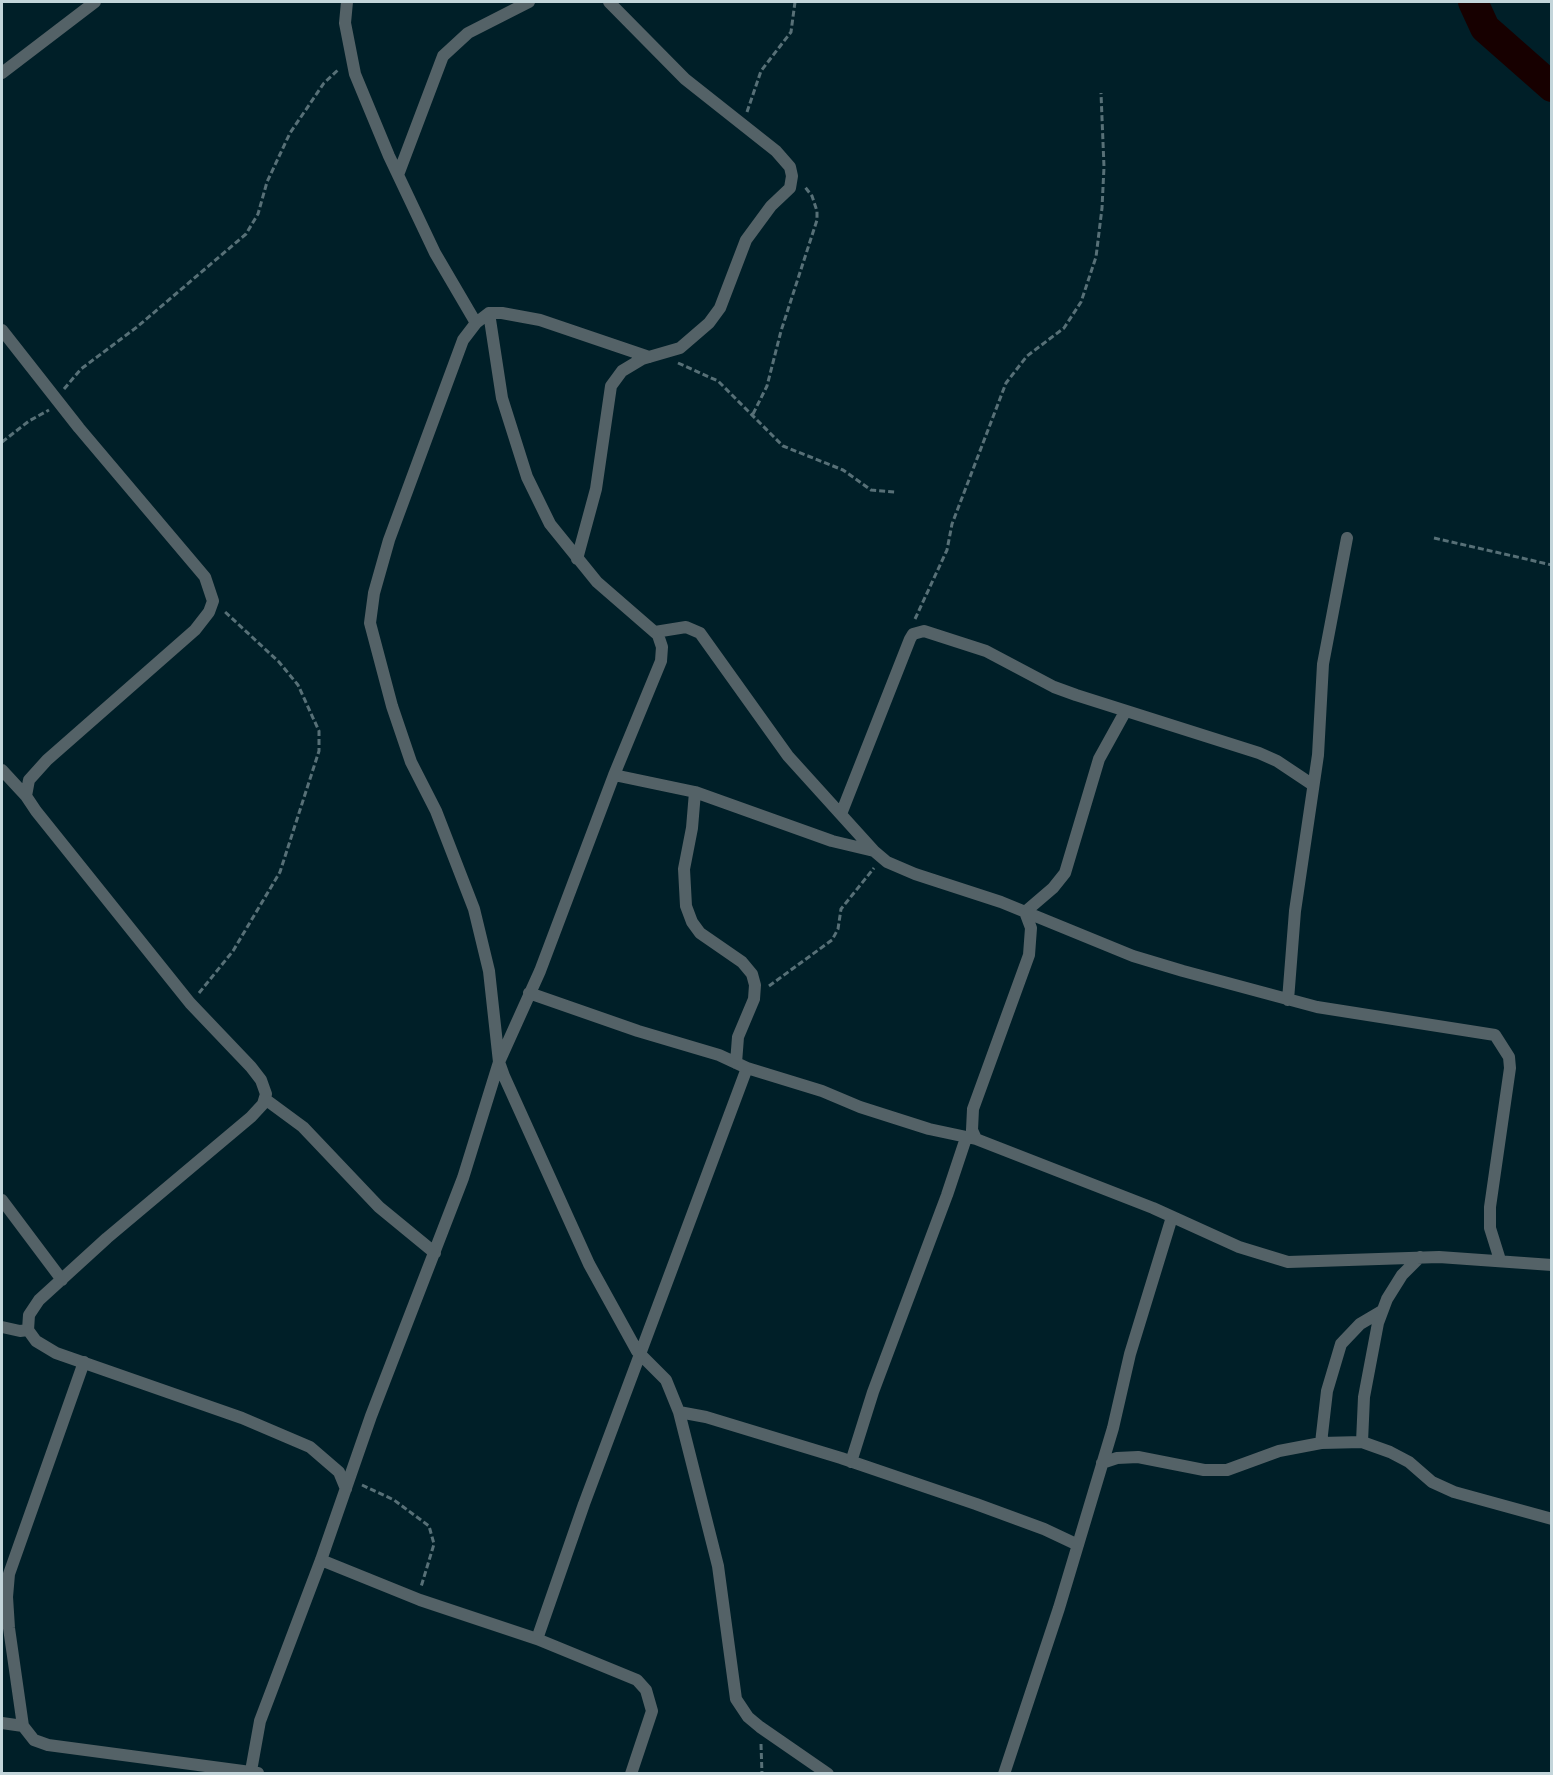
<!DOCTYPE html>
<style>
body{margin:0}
#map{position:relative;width:1553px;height:1775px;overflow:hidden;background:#001f28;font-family:"Libre Baskerville",serif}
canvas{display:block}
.frame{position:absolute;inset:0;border:3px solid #c3d5da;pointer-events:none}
</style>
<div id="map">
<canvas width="1553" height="1775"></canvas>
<div class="frame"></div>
</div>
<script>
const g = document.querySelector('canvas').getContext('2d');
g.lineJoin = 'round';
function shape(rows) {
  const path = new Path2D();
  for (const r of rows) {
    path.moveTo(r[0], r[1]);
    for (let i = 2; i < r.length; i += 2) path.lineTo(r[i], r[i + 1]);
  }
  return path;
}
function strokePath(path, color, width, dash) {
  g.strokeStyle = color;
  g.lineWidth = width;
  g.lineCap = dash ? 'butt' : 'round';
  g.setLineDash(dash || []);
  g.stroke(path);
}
strokePath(shape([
 [1473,2,1485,28,1552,87]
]), '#170000', 30);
strokePath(shape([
 [747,112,761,71,791,32,795,2],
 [678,363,718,381,783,446,843,470,871,490,895,492],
 [64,389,81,369,137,327,246,234,258,214,267,182,290,133,324,83,339,69],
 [753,414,767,386,781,331,817,220,817,211,812,196,805,187],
 [2,442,29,421,49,410],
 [1434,538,1552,565],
 [915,619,947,550,952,524,1006,383,1027,356,1064,328,1081,302,1096,257,1102,208,1104,167,1101,93],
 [769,986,832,940,838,929,841,909,874,868],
 [199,993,233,951,280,872,319,751,319,731,298,685,279,662,223,610],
 [362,1485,394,1500,429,1526,434,1544,421,1587],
 [761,1744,762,1774]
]), '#577077', 3, [6, 3]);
strokePath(shape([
 [347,2,345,23,355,74,389,156,435,253,476,323],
 [2,73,95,2],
 [398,175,443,56,468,33,529,2],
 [2,330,79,428,205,577,213,601,209,612,195,630,47,760,29,780,26,796,36,811,190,1003,251,1067,261,1080,266,1094,263,1104,251,1117,107,1238,39,1300,29,1315,28,1330,36,1341,56,1353,242,1418,310,1447,339,1472,346,1489],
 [649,357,540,320,502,313,489,313,476,323,463,340,389,540,374,593,370,623,392,706,411,762,436,811,474,909,489,971,499,1062,504,1076,589,1264,637,1351,666,1380,679,1412,718,1566,736,1699,748,1717,760,1727,828,1774],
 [577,559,596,489,611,386,622,371,642,359,680,348,709,323,720,308,746,240,771,206,790,188,792,176,790,167,776,151,685,79,609,2],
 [655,632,686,627,700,633,788,756,874,851,887,862,915,874,1001,902,1133,956,1183,971,1317,1007,1495,1035,1509,1057,1510,1068,1490,1207,1490,1228,1500,1260],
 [1125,712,1099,759,1065,873,1053,888,1025,912,1031,928,1029,955,973,1109,972,1130,976,1139,1153,1208,1239,1247,1288,1262,1439,1257,1552,1265],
 [2,770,26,796],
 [614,775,695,792,832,841,874,851],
 [695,792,692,828,684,869,686,906,692,922,700,933,742,962,752,974,755,985,754,999,738,1037,736,1063],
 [841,814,910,639,913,634,924,631,986,651,1054,687,1076,695,1259,753,1277,761,1313,785],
 [529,993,638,1031,719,1055,747,1068,822,1091,860,1107,929,1129,976,1139],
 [1288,1000,1295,911,1318,755,1323,664,1347,538],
 [265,1099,303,1127,379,1207,435,1253],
 [2,1200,62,1280],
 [2,1327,20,1331,28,1330],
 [84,1362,9,1574,7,1597,9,1628,23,1726,34,1740,48,1745,258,1773],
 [679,1412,706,1417,841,1458,976,1504,1044,1529,1078,1545],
 [1362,1442,1364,1397,1378,1323,1387,1299,1402,1275,1420,1257],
 [1321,1443,1327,1391,1341,1344,1360,1324,1382,1311],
 [851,1462,873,1392,947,1195,966,1138],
 [1102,1463,1117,1458,1138,1457,1204,1470,1227,1470,1279,1451,1321,1443,1362,1442,1390,1452,1409,1462,1432,1482,1454,1492,1552,1519],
 [321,1560,420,1600,537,1639,637,1680,646,1690,652,1711,631,1774],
 [537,1639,584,1504,747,1068],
 [2,1723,23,1726],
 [251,1771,260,1721,321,1560,371,1416,463,1178,499,1062,540,971,614,775,661,661,662,647,658,635,597,582,550,524,527,477,502,398,489,313],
 [1004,1774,1059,1608,1113,1428,1130,1354,1172,1217]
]), '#546267', 12);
</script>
